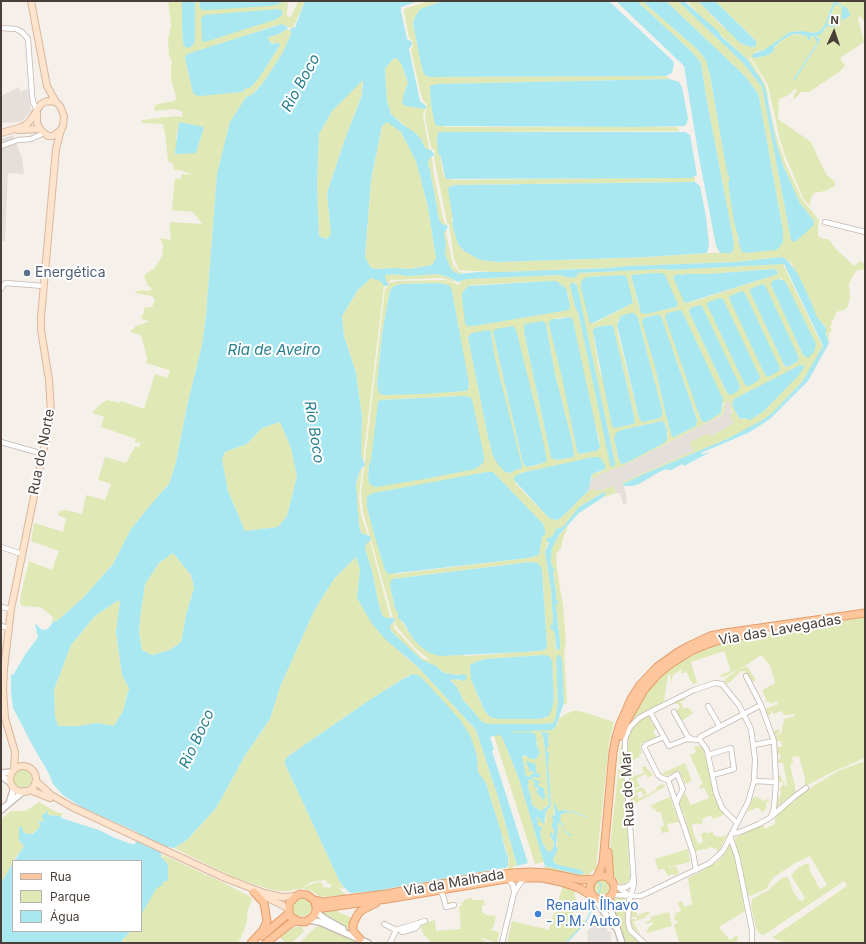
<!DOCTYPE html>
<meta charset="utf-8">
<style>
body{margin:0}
#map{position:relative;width:866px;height:944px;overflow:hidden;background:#f6f0eb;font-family:Inter,sans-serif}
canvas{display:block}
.frame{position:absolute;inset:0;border:2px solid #4a3e39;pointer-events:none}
.legend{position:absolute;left:12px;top:860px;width:130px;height:72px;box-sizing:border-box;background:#fff;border:1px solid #b7b2b0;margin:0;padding:5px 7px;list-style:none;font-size:12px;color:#4a3e39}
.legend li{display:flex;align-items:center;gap:8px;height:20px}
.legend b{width:20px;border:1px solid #b7b2b0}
.north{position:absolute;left:814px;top:12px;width:40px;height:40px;-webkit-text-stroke:3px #fff;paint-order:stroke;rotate:3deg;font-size:11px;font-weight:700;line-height:16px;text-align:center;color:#4a3e39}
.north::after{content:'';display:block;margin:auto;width:14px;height:18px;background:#4a3e39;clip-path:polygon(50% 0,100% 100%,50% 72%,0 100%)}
</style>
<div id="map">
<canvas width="866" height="944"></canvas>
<div class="frame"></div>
<ul class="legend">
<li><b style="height:5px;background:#fec69c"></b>Rua</li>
<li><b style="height:11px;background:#e0e9b5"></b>Parque</li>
<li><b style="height:11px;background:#a9e8f1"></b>Água</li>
</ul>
<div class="north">N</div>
</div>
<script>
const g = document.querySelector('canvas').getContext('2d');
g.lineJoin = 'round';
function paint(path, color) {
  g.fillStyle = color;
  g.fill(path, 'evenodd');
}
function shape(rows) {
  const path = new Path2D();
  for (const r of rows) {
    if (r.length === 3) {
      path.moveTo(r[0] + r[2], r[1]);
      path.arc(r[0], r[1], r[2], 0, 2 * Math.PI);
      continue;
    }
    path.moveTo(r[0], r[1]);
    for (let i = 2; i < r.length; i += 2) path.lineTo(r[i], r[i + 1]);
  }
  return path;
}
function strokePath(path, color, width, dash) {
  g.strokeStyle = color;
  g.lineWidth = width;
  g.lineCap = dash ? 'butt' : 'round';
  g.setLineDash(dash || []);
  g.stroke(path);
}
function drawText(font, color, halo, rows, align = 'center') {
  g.font = font + ' Inter,sans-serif';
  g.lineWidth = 4;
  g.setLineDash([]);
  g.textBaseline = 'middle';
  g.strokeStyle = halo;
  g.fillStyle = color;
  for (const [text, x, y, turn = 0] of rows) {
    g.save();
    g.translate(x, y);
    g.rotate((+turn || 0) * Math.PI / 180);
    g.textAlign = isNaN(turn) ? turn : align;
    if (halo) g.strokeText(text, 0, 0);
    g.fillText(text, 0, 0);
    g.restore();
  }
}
paint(shape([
 [19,87,20,91,28,89,31,111,22,121,9,123,7,122,1,123,1,96],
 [13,135,22,158,24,174,8,173,5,241,1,241,1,139],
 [726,401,731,402,731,409,734,423,709,437,708,434,690,442,693,451,623,482,626,495,627,504,623,504,620,493,616,493,613,486,598,491,593,489,588,491,588,485,592,478,597,478,596,475,625,465,722,415,724,412]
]), '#e5dfdc');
paint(shape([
 [168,1,182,1,182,29,183,43,188,48,191,47,195,42,195,1,199,1,200,8,281,3,282,1,288,1,287,16,291,17,298,1,305,1,293,28,288,27,284,25,277,25,185,56,193,93,222,93,242,92,245,89,251,87,259,78,280,45,270,42,268,40,269,37,279,34,287,29,290,30,291,34,283,52,263,83,253,94,246,97,230,122,217,174,206,315,202,345,187,406,176,462,169,484,153,502,131,529,113,564,84,597,58,620,53,622,51,621,54,618,42,608,38,607,23,606,20,604,21,593,29,561,52,570,59,551,31,541,34,523,63,532,66,519,58,515,59,511,66,510,82,514,86,495,105,500,111,484,98,480,105,457,126,463,135,446,139,447,141,442,135,443,136,439,101,427,104,417,92,413,98,406,107,400,120,403,121,401,144,409,155,374,167,378,170,370,146,363,147,358,141,335,130,332,136,326,148,322,148,321,142,319,141,317,144,312,144,308,152,307,155,300,152,296,135,293,135,292,141,290,148,291,153,289,148,286,144,276,147,273,154,269,162,256,163,245,160,238,171,240,169,223,171,222,202,224,193,212,172,210,175,178,181,179,182,174,192,175,181,170,174,170,173,164,168,161,165,133,163,124,141,123,142,120,176,116,183,117,182,115,183,112,178,110,172,109,155,111,154,108,157,104,175,101,176,97,171,79,171,67,172,61,169,55,168,40,171,25],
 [179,122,204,127,196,153,176,138],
 [429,1,443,1,420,9,414,19,413,24,423,72,429,77,666,76,670,79,436,84,430,86,431,105,435,124,446,127,678,127,679,131,439,132,437,137,443,174,445,177,451,180,695,177,695,182,452,185,452,224,458,244,464,251,480,260,498,262,647,257,706,253,722,253,733,245,734,243,706,96,701,63,693,53,637,1,642,1,696,48,706,60,710,76,723,150,730,179,729,182,729,190,739,243,740,245,778,249,783,242,783,231,759,97,757,92,745,76,666,1,678,1,743,63,762,87,791,239,814,221,800,203,783,165,776,142,769,101,757,73,747,59,698,14,687,1,698,1,724,28,756,41,715,1,834,1,825,24,820,31,814,33,795,31,764,50,755,52,757,58,761,56,773,49,782,40,793,34,797,35,802,34,804,36,803,34,808,36,807,39,810,36,814,37,817,41,817,43,793,80,798,75,819,42,818,37,815,37,825,30,835,4,841,6,842,8,843,20,847,18,847,8,836,2,836,1,865,1,865,22,860,16,858,18,864,42,840,58,845,66,839,72,809,92,801,92,795,99,793,97,797,89,795,89,787,96,779,99,778,119,811,142,826,174,835,182,835,186,825,191,814,193,811,198,810,206,804,200,784,153,779,136,768,85,755,64,750,57,748,57,754,65,766,86,776,135,786,165,802,199,819,220,818,227,818,236,823,239,829,239,835,248,854,266,860,261,865,264,865,269,857,270,854,274,849,284,850,296,848,307,844,310,836,312,834,320,831,319,832,322,830,328,832,330,829,333,829,339,827,337,825,326,816,317,811,302,791,263,787,260,782,257,736,262,628,266,608,268,569,269,538,271,491,272,459,270,454,259,449,225,447,222,434,158,435,151,431,147,425,117,427,104,424,102,421,95,411,50,413,46,412,40,409,38,404,11,404,9],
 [397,57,402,65,408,83,404,93,405,106,426,109,424,111,423,115,429,148,432,151,425,148,421,139,391,114,387,101,385,69,393,59],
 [363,79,362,94,345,139,327,193,331,234,327,239,319,236,317,185,319,134,332,111],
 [387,121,401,132,416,161,428,207,434,246,436,258,432,265,410,269,394,268,377,269,371,268,365,258,371,180,382,126],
 [432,157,434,176,444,222,448,226,441,224,439,219,430,170,428,164,429,159],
 [447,229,446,233,453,265,459,272,464,273,462,274,459,274,453,271,447,262,445,254,446,244,444,234,444,231],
 [783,264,823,348,802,382,769,417,754,426,727,439,644,474,623,484,623,482,625,481,693,451,690,442,708,433,710,437,734,423,730,415,733,413,730,405,731,402,726,401,724,412,722,415,625,465,597,475,597,478,592,478,592,474,604,470,598,457,521,473,515,483,548,517,557,520,563,516,588,491,593,489,598,491,613,486,616,493,602,498,605,495,604,492,579,507,563,527,557,528,555,533,548,541,545,552,551,589,553,622,551,629,553,630,555,635,555,650,557,650,560,649,560,642,556,605,556,592,553,571,555,571,551,564,551,556,552,548,555,541,567,526,567,530,563,538,561,548,556,554,557,569,563,606,566,641,564,653,567,704,564,703,556,659,558,703,555,720,553,723,541,724,488,724,481,721,463,700,457,687,450,679,454,679,459,681,463,674,458,675,444,673,436,666,422,660,394,634,390,629,390,626,394,622,394,628,422,658,431,661,415,648,396,626,394,618,386,618,382,615,378,601,372,571,365,548,366,544,370,541,385,598,390,616,393,618,363,512,361,493,385,290,389,284,384,278,385,275,396,274,407,276,438,274,448,277,457,283,442,278,390,280,389,283,399,281,445,280,459,285,460,283,459,281,461,279,467,279,559,275,570,278,576,277,576,273,665,269,667,270],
 [774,269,777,271,778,272,775,275,688,303,674,276,676,275,682,276,683,274,688,274,689,275,708,274],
 [654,273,678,304,676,307,643,314,640,311,631,275],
 [623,275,627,278,633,303,593,324,590,323,581,283,587,277],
 [778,279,782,279,806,357,803,355,771,285,773,280],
 [549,281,559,283,563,286,568,293,570,308,462,298,465,290,471,285],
 [437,283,445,284,452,291,469,387,465,391,383,395,377,385,382,334,390,290,394,286,401,284],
 [576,283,614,458,615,464,612,467,578,312,576,310,570,286,570,284],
 [762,284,797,362,787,367,784,365,750,292,751,289],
 [700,305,729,394,727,393,689,312,690,308],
 [657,315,675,356,697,419,696,426,674,437,672,437,660,390,645,317],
 [566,317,600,443,588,452,582,454,579,454,577,451,552,319],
 [621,317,638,318,662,410,662,414,660,418,644,422,639,418,617,330,618,321],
 [546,324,555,374,572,441,574,455,574,456,556,460,551,458,524,332,524,326],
 [611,325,613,326,635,420,633,424,620,427,599,369,593,332,593,330,596,327],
 [491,332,494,354,521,469,515,470,511,473,508,473,493,456,488,437,469,343],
 [493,332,532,395,541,430,544,463,530,467,525,466,523,464],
 [799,367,796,378,764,411,757,416,746,419,741,419,738,416,732,405,734,399],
 [463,396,470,397,472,399,479,467,425,479,368,477,369,464,371,460,381,400],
 [724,403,721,413,702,421,701,420,696,406],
 [662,421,666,425,668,436,626,463,621,464,618,457,614,438,621,430],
 [493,472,498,477,543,524,545,534,542,537,539,555,528,558,395,574,376,539,374,530],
 [530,562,535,562,542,569,547,646,545,650,525,652,465,656,414,640,398,616,398,612,395,608,390,587,392,579],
 [544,655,551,659,553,677,554,700,552,709,546,718,499,719,492,718,488,715,484,710,471,679,470,668,471,664,478,661,485,659],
 [371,277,380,281,384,286,363,461,360,455,362,417,356,373,344,336,342,316,358,290],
 [280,422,291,448,297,476,287,516,278,527,245,531,228,491,222,459,225,452,238,447,247,444,262,428],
 [362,469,359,497,361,516,368,535,361,533,359,525,356,499,356,484,360,470],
 [173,553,191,575,194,588,186,615,181,642,170,650,152,655,142,650,139,633,140,619,145,584,159,563],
 [356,557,360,569,357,598,401,653,418,667,476,730,499,800,517,866,513,866,513,869,506,870,508,868,509,860,486,783,478,772,477,756,468,732,409,675,368,701,287,757,285,764,338,878,344,888,342,889,337,887,346,895,320,897,312,891,302,888,315,883,321,882,324,888,327,887,329,889,332,885,336,886,327,883,326,880,311,882,302,888,290,891,279,891,268,889,231,876,174,848,187,840,216,808,246,754,270,719,280,687,314,611,334,579],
 [117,601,120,601,116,633,122,675,129,688,123,711,114,726,97,723,79,726,58,726,55,717,54,690,71,645,95,616],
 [865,617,865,758,828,774,804,787,805,779,799,756,792,757,793,763,790,764,796,792,777,807,777,798,780,797,781,791,779,790,783,785,783,782,776,782,776,776,781,775,782,781,784,781,785,786,787,786,787,784,783,763,776,763,777,759,781,759,780,754,776,755,776,747,782,747,781,741,775,741,772,732,779,729,780,732,776,735,781,734,784,719,795,716,794,714,785,715,784,716,782,711,773,714,772,711,770,711,771,715,767,716,765,709,778,704,777,701,771,704,769,701,767,702,762,690,775,683,770,665,761,655,748,664,726,676,721,677,720,675,731,671,724,651,691,662,697,683,694,684,690,680,686,670,685,673,681,673,682,669,673,675,671,683,670,674,668,675,664,701,652,709,649,713,652,724,656,728,653,732,657,737,664,737,651,739,641,744,640,747,642,753,639,754,640,757,633,760,632,759,628,762,625,751,622,752,626,806,630,879,625,884,620,884,616,879,613,872,610,847,621,746,630,719,645,694,662,674,681,661,716,645,791,629],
 [747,666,756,680,751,682,745,671,741,671,730,682,725,684,725,679,739,669],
 [683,698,686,699,680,702,684,709,688,707,693,713,680,722,675,712,680,707,678,704,676,704,672,702],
 [572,711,580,711,614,722,609,743,596,868,589,874,582,876,544,868,545,866,581,875,581,870,559,865,555,863,553,859,557,850,557,822,563,826,564,831,573,836,564,830,562,823,559,820,560,815,567,812,575,813,582,816,588,817,566,810,559,812,554,806,554,824,552,822,552,829,554,828,555,831,553,837,552,831,551,838,554,842,553,848,550,852,547,851,542,842,540,831,542,829,542,827,539,828,538,826,536,819,537,817,538,817,542,821,543,824,546,820,546,811,551,806,549,772,548,769,549,752,547,751,547,748,549,741,548,735,550,733,540,732,543,736,545,749,549,805,541,811,533,806,528,787,528,781,529,779,534,781,535,784,534,785,536,787,538,793,543,800,544,798,544,788,539,788,536,781,530,778,535,777,537,773,529,762,527,764,530,772,533,771,534,774,528,777,526,776,522,756,524,755,530,759,536,759,540,753,537,746,538,742,510,732,558,724,558,719],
 [498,734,502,737,519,779,544,862,535,864,494,736],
 [698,746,701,747,704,750,715,796,724,815,713,819,711,815,702,819,703,823,698,825,697,823,692,825,693,831,698,844,703,842,701,834,704,833,703,832,706,831,707,833,709,833,713,832,714,836,716,836,717,837,722,836,723,837,728,833,718,853,716,848,714,849,713,847,707,848,708,850,705,849,695,851,685,819,685,817,679,804,679,801,685,793,691,805,709,798,704,787,701,789,699,786,703,784,690,755,696,752,694,747],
 [865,761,865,943,783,943,781,941,774,939,773,937,847,886,844,881,764,935,760,934,756,928,751,906,752,899,767,891,782,878,788,877,793,891,799,900,802,901,805,898,791,875,798,868,805,864,809,864,810,871,820,889,827,885,810,856,795,863,774,877,766,889,750,896,746,894,743,872,735,841,735,838,763,824,765,829,775,824,775,819,776,818,774,816,794,798,838,771],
 [685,763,692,781,685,784,679,770,666,776,664,775,663,773],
 [631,765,635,776,644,773,642,767,645,766,650,772,651,772,653,775,648,778,646,774,638,778,637,780,640,786,630,791,628,766],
 [22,778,10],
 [662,784,666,786,631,806,630,794,633,792,633,791,641,787,641,788,644,788,647,794,644,796,641,791,636,793,639,798,632,802,657,790,656,787],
 [759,796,758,799,760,798,763,801,769,799,769,802,765,803,767,804,765,810,762,812,758,807,747,812,753,798],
 [670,797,679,822,667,824,669,832,662,833,660,827,664,826,661,812,656,812,655,808,652,809,651,805],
 [39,802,58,813,63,813,61,816,48,815,46,810,44,821,42,822,37,821,40,824,39,828,32,834,27,834,23,832,21,826,19,833,20,838,19,841,24,846,13,861,13,863,1,883,1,819,11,811,26,811],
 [729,845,730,845,732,848,736,861,745,911,719,927,730,940,737,935,738,940,734,943,679,943,674,925,678,922,678,920,675,921,674,917,676,916,675,913,681,911,678,903,682,901,684,907,692,904,688,878,702,871,718,861,725,853],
 [688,849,690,862,669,867,669,868,676,866,679,873,674,876,673,874,668,876,664,869,666,868,658,870,655,859],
 [161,854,224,883,251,897,252,901,248,909,247,920,244,931,238,943,121,943,123,939,131,931,141,931,141,915,149,899,156,889,164,881,167,881,167,863,163,860],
 [601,888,9],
 [563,886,576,891,574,895,577,901,573,910,574,914,585,921,574,935,565,943,507,943,512,921,549,930],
 [620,897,624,898,625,901,625,923,627,931,639,943,626,943,613,910,611,902,614,899],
 [302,907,10],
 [470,898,472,898,473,900,484,900,485,905,482,905,482,913,485,913,485,915,496,916,493,928,490,930,499,932,497,943,482,938,481,940,485,940,484,943,431,943,423,933,420,924,435,920,436,931,461,929,459,906,462,906,461,902,447,904,446,902,464,902,464,900],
 [633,901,636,902,637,916,648,911,650,914,646,915,646,917,633,922,641,935,634,929,631,923,631,919,637,919,637,917,631,917,631,904],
 [336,908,338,912,352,918,350,930,321,913,321,912],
 [669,912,672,926,647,933,646,931,648,930,649,927,653,924,652,922,646,924,646,922,651,920,650,917],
 [301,926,304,931,292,943,285,943,280,937,294,927],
 [320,926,332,930,358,943,299,943,316,927]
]), '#e0e9b5');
paint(shape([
 [601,916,604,916,607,920,607,930,611,932,611,943,588,943,587,932]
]), '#e4e1df');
paint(shape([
 [182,1,195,1,195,42,191,47,188,48,185,47,183,43,182,29],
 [199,1,282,1,281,3,279,4,270,6,206,10,202,10,200,8],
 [305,1,419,1,401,7,401,12,407,39,412,42,412,45,409,49,420,101,426,106,426,109,405,106,402,103,404,93,408,83,402,65,397,58,393,59,385,69,387,101,391,114,402,124,414,132,421,139,425,148,432,151,434,154,434,155,429,159,428,164,430,170,439,219,442,224,448,226,444,234,446,244,445,254,450,267,453,271,459,274,479,272,502,272,608,268,628,266,736,262,782,257,787,260,798,274,811,302,817,317,826,328,826,334,829,343,808,381,770,419,748,433,701,453,702,454,710,452,684,466,682,464,686,462,671,470,669,470,667,469,661,471,639,484,632,486,623,486,623,484,644,474,727,439,761,421,771,414,802,382,823,346,784,264,669,270,664,269,577,273,578,275,576,277,570,278,559,275,467,279,462,281,461,280,459,281,460,283,448,277,438,274,407,276,396,274,385,275,386,281,389,284,387,286,384,286,380,281,371,278,358,290,342,316,344,336,356,373,362,417,361,455,365,465,360,470,356,484,359,525,361,533,370,536,371,539,370,541,366,544,365,548,372,571,378,601,382,615,386,618,394,618,395,620,390,626,390,629,394,634,422,660,436,666,444,673,458,675,463,674,467,676,465,681,454,679,450,680,457,687,463,700,473,711,481,721,488,724,541,724,553,723,555,720,558,703,556,659,558,655,561,656,562,661,564,703,556,726,552,730,510,732,512,733,532,732,536,735,537,746,540,753,536,759,530,759,525,755,522,756,526,776,528,777,534,773,533,771,530,772,526,762,528,761,531,763,535,763,536,768,536,772,540,774,539,778,535,777,530,778,541,782,541,783,538,783,538,786,544,788,544,794,546,795,543,800,536,791,538,790,536,787,533,786,535,784,534,781,529,779,528,782,528,787,533,806,541,811,549,805,545,749,543,736,540,732,550,733,548,735,549,746,547,748,547,751,549,752,548,769,549,772,551,806,546,811,544,825,538,817,537,817,536,819,539,820,537,823,539,827,542,827,542,829,540,831,542,842,547,851,550,852,553,848,554,842,550,835,552,831,553,836,554,835,554,828,552,829,552,822,554,823,552,816,555,815,554,802,555,803,559,812,562,810,575,812,589,818,582,816,575,813,567,812,560,815,561,819,559,820,564,826,564,830,573,836,570,836,564,831,563,826,557,822,558,827,556,846,558,849,553,859,555,863,559,865,581,870,584,873,581,875,545,866,519,779,502,737,498,735,490,737,494,750,492,751,528,863,517,866,499,800,476,730,418,667,386,640,372,624,357,598,360,569,356,557,334,579,314,611,280,687,270,719,246,754,216,808,187,840,174,848,168,847,161,852,161,857,167,863,168,866,168,881,164,881,162,885,156,889,141,915,141,861,14,861,24,846,19,840,19,827,21,826,23,830,23,832,27,834,33,834,39,828,40,824,37,821,42,822,44,821,42,818,42,815,45,814,47,809,48,815,61,816,61,818,99,830,115,838,131,844,135,844,139,835,137,832,83,808,63,795,53,784,48,772,35,750,13,708,11,691,11,674,13,675,25,655,38,637,35,625,36,624,42,630,48,629,53,622,58,620,84,597,113,564,131,529,153,502,169,484,176,462,187,406,202,345,206,315,217,174,230,122,246,97,253,94,263,83,283,52,291,34,290,29,295,27],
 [363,80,362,95,345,139,327,193,331,234,327,239,319,236,317,185,319,134,332,111],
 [387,122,401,132,416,161,428,207,434,246,436,258,432,265,410,269,394,268,377,269,371,268,365,257,371,180,382,126],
 [280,422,291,448,297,476,287,516,278,527,245,531,228,491,222,459,225,452,238,447,247,444,262,428],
 [173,553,191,575,194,588,186,615,181,642,170,650,152,655,142,650,139,633,140,619,145,584,159,563],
 [117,601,120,601,116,632,122,675,129,688,123,711,114,726,97,723,79,726,58,726,55,717,54,690,71,645,95,616],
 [443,1,609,1,673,61,674,64,672,73,666,76,429,77,425,75,423,72,421,64,413,24,414,19,420,9],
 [616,1,637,1,693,53,701,63,706,96,734,243,733,251,730,253,720,253,716,246,698,152,684,66],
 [642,1,666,1,745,76,757,92,759,97,783,231,783,242,778,249,775,250,745,253,742,252,740,248,740,245,738,243,739,240,734,222,729,190,728,182,730,179,727,172,710,76,706,60,696,48],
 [678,1,684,1,719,32,721,36,747,59,762,81,766,91,776,142,783,165,800,203,814,221,813,226,796,241,794,242,791,240,762,87,743,63],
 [698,1,715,1,756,41,756,46,755,47,750,47,740,43],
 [834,1,847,8,850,14,850,16,843,20,841,19,842,8,841,6,835,4,827,24,835,25,835,27,827,26,821,34,815,37,820,38,819,42,795,80,793,80,817,43,817,41,813,36,810,36,811,39,808,40,807,36,804,35,804,36,802,36,802,34,797,34,798,39,796,34,793,34,782,40,774,47,774,50,770,54,765,56,753,58,752,55,753,54,764,50,790,32,802,31,814,33,820,31,825,24],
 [279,9,282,11,282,15,277,19,205,42,202,41,201,19,204,15],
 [282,24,288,27,287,29,279,34,269,37,268,38,270,42,272,44,277,43,279,43,280,45,259,78,251,87,245,89,242,92,200,96,195,95,193,93,185,58,187,54],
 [670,79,679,82,682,87,688,118,687,123,685,126,639,127,438,126,435,124,431,105,430,90,430,86,436,84],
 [179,122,204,127,196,153,176,154,175,153],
 [439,132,685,132,690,135,697,175,691,178,447,179,445,177,441,158,438,153,437,137],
 [695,182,700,186,706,216,709,244,708,251,706,253,647,257,498,262,480,260,464,251,458,244,452,224,453,221,448,189,449,187,455,185],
 [774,269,777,271,778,273,775,275,686,303,684,302,673,277,676,275,680,274,682,276,683,274,708,274],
 [654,273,662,273,665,275,678,304,676,307,646,314,646,312,645,314,641,313,631,275],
 [623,275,627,277,633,303,591,324,589,321,581,288,581,283,582,280,587,277],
 [778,279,785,281,816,344,814,352,808,358,803,355,771,285,772,281],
 [549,281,556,281,566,288,570,305,569,310,474,326,467,326,465,323,462,298,462,293,468,286],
 [437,283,445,284,450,286,452,291,469,383,468,390,465,391,422,394,383,395,379,393,377,385,382,334,390,290,394,286,401,284],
 [571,283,574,283,577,285,614,458,615,464,614,467,612,467,610,464,578,312,576,310,570,286],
 [762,284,766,287,799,358,797,362,787,367,784,365,750,292,750,289],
 [742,291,745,293,780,368,779,371,768,377,765,375,729,298,730,296],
 [720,298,723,299,760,377,759,380,749,386,745,385,707,305,708,302],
 [700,305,702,306,740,386,739,390,732,395,727,393,689,312,690,308],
 [680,310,682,311,723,399,721,413,706,422,703,422,701,420,665,317,667,313],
 [630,313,634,313,638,318,662,410,662,416,660,418,644,422,642,422,639,418,617,325,621,316],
 [657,315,661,316,662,319,697,420,696,426,674,437,672,437,666,415,655,367,642,322,643,318],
 [569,317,573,319,574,325,600,447,597,451,579,454,577,451,563,382,549,325,549,322,552,319,559,319],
 [543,321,546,324,555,374,572,441,574,455,574,457,556,460,551,458,524,332,524,326,525,324],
 [610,325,613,326,635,420,634,424,615,428,612,426,593,332,593,330,596,327],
 [513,326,516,329,541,430,547,460,544,463,527,467,523,464,493,332,495,329],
 [489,330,491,332,494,354,522,466,521,469,515,470,511,473,505,472,497,463,493,456,488,437,469,343,468,337,472,333],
 [800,365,803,365,804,368,798,376,764,411,750,420,744,418,741,419,738,416,732,405,734,399],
 [463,396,470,397,472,399,484,456,484,461,482,464,475,469,425,479,376,487,372,486,369,483,368,477,369,464,371,460,378,402,381,400],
 [662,421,664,422,667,430,667,440,664,443,626,463,621,464,618,457,614,438,616,433,621,430],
 [593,457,598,457,601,459,605,465,605,469,592,474,588,491,563,516,557,520,551,519,548,517,514,480,514,477,521,473],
 [487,472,493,472,498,477,543,524,545,530,545,534,542,537,539,555,528,558,388,574,385,570,374,534,367,507,367,496,373,493],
 [604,492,606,494,602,498,579,513,559,535,552,548,551,556,551,564,555,571,553,572,556,592,556,600,559,602,556,605,560,642,560,649,556,650,555,635,553,630,551,629,550,627,553,622,551,589,545,552,549,543,546,540,549,537,552,537,557,528,563,527,579,507],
 [530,562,538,563,542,569,547,646,545,650,525,652,440,656,430,653,422,648,414,640,403,622,398,618,398,613,395,608,390,587,390,583,392,579],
 [544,655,549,656,552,661,554,700,552,709,549,716,540,719,499,719,492,718,488,715,484,710,471,679,470,668,471,664,478,661,485,659],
 [413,674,420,676,447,705,461,721,471,737,477,756,478,772,486,783,501,832,506,853,508,856,508,865,506,868,503,868,375,891,350,893,342,885,338,878,285,764,285,761,287,757,368,701,401,680],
 [13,863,13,931,131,931,123,939,121,943,1,943,1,883]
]), '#a9e8f1');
strokePath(shape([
 [598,895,601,886,598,880],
 [566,943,585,923,594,906]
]), '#a9e8f1', 1.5);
const minor = shape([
 [1,28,16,29,22,32,28,39,32,94,33,102,37,110],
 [1,146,18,140,31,139,44,133],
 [825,222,865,232],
 [1,289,3,285,6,283,43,286],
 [1,442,43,454],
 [1,547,22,554],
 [1,607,11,609],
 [1,626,8,628],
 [708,706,719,725,721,726],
 [674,712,688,737,692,739],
 [664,737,647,744,644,747,658,775,662,778,668,780],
 [700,740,700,737,761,705],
 [754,745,774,741],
 [708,755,731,748,734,769,713,775],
 [677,774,683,789,676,803,668,780,677,774],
 [754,781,776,782],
 [676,803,693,853,696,870],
 [771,817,794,797,806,788],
 [731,834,740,832,759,824,771,817,774,808,776,782,774,741,761,705,746,676],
 [730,837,737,856,752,930,752,943],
 [507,878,513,885,514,892],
 [613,884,629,895],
 [619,888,626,887,631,884,633,878],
 [439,891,443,895,446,907,454,905],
 [612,895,641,896,710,863,723,851,748,802,754,781,755,759,751,729,739,705,722,684,715,683,694,690,650,712,669,746,687,739,700,740,707,750,716,793,722,808,737,823],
 [384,924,396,930],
 [400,929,402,932,416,928,419,923],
 [390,943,396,930,425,921],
 [502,943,514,893,521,882,526,878],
 [644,943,630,930,628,922,629,901,634,884,625,753,625,739,630,727,639,718,650,712]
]);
const tertiary = shape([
 [1,773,12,772],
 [1,776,10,782],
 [10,800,13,791,13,787],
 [1,810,24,791],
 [594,898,614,926],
 [610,898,610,907,622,943],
 [316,912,325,919,343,929],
 [309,920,320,922,368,943]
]);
const secondary = shape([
 [31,1,47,86,56,102],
 [19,130,40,129],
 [1,133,22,127,27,124,32,118,41,104,47,101,56,102,60,106,64,116,63,126,61,130,53,136,48,136,44,133,40,129,37,123,37,112],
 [23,779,13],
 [14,769,15,752,5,718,3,690,4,669,11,609,51,413,49,380,41,330,41,317,56,149,61,130],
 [36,781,51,795,72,807,225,878,264,893,282,897,296,896],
 [30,790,50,798],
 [262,895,282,905,288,909]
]);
const primary = shape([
 [621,736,627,720,644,690,658,674,669,665,691,651,705,645,723,639,756,633],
 [608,852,610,880],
 [602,888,12],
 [597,877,603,863,613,752,616,737,620,724,631,699,640,685,657,667,678,652,689,646,710,636,725,633,865,613],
 [314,900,323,902,386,894,485,876,512,873,530,872,548,873,582,880,593,879],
 [316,909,387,899,512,878,542,878,561,882,579,888,592,896],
 [262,936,289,913],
 [360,939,353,931,353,924,358,914,362,910,376,903],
 [251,943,263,930,267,921,264,903,254,892],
 [266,943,291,923,295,921,305,922,312,918,316,912,316,906,314,900,307,895,300,894,296,896,289,903,289,913,291,917,298,921]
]);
strokePath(minor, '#c4b7b1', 6);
strokePath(tertiary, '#c4b7b1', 8);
strokePath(secondary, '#d8b89e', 8);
strokePath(primary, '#e49d6b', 9);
strokePath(minor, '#fff', 4.5);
strokePath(tertiary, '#fff', 5.5);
strokePath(secondary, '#fee4cd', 6);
strokePath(primary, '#fec69c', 7);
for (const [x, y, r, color] of [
 [27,273,4,"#5c6f8a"],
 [538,914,4,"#3f7fe0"]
]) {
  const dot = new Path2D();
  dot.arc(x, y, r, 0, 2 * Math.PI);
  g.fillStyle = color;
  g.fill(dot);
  strokePath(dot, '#fff', 1.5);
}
drawText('14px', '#4e5e75', '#fff', [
 ["Energética",35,273]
], 'left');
drawText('14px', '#4a3e39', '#fff', [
 ["Rua do Norte",42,452,-79],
 ["Via das Lavegadas",780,630,-10],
 ["Rua do Mar",628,789,-93],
 ["Via da Malhada",454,883,-10]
]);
drawText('14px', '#366cbe', '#fff', [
 ["Renault Ílhavo",546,906],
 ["- P.M. Auto",546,922]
], 'left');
drawText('italic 15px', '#29808e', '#fff', [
 ["Rio Boco",301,83,-61],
 ["Ria de Aveiro",274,350],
 ["Rio Boco",314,432,81],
 ["Rio Boco",197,739,-65]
]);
</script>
